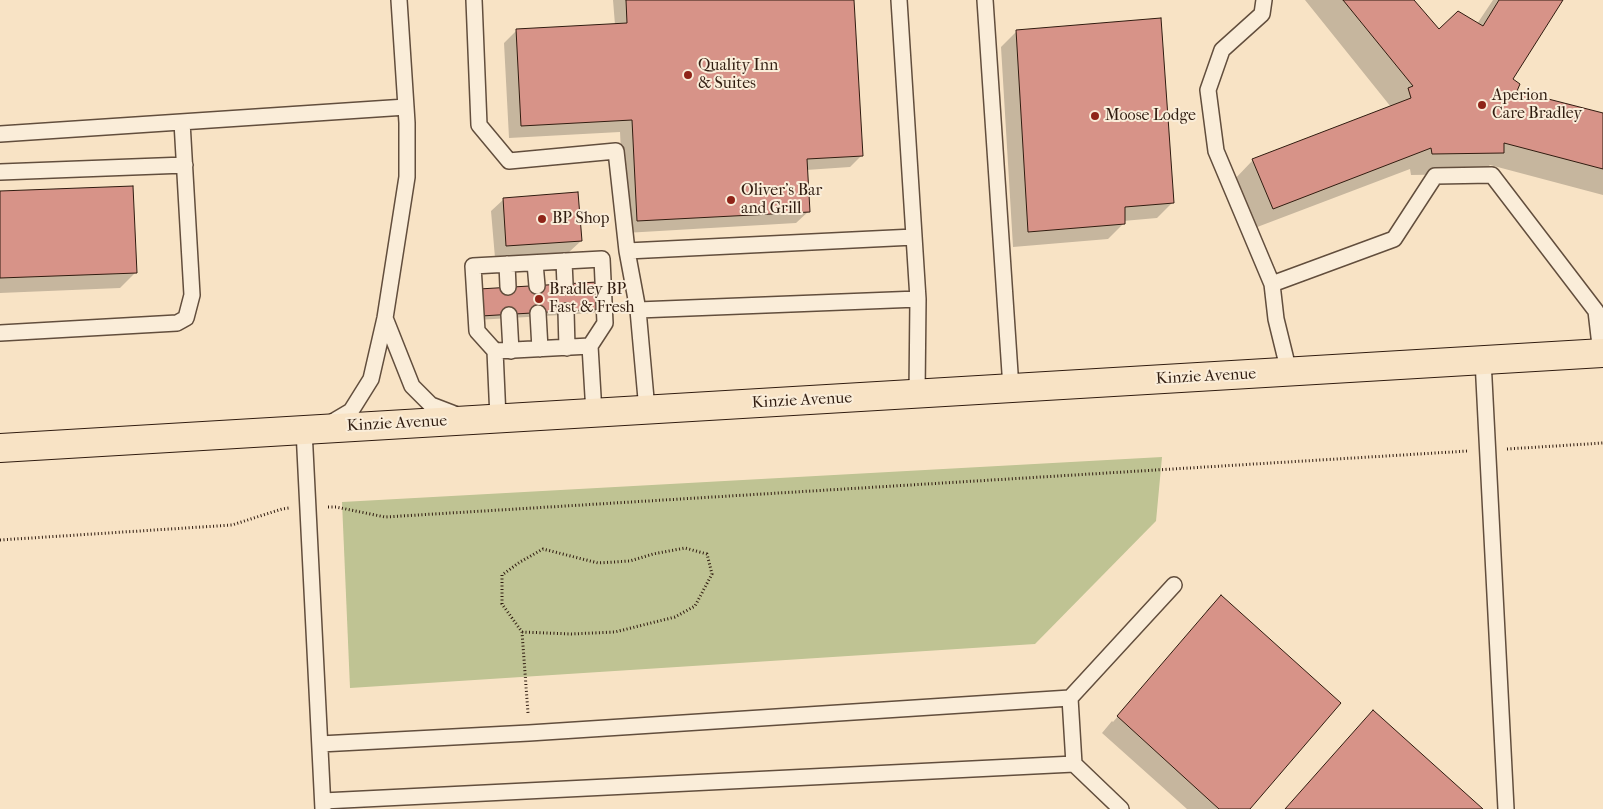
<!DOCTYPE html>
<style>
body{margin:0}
canvas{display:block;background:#f8e3c5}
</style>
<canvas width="1603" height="809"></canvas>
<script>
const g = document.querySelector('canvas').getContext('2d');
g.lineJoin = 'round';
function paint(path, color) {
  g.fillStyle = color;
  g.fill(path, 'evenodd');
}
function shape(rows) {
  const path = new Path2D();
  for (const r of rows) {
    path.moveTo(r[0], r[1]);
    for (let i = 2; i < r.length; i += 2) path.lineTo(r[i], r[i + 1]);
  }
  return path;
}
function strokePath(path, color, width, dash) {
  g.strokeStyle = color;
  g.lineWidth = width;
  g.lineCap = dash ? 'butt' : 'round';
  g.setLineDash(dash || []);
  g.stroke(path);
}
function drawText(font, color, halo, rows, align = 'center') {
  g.font = font + ' "IM FELL French Canon",serif';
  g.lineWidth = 4;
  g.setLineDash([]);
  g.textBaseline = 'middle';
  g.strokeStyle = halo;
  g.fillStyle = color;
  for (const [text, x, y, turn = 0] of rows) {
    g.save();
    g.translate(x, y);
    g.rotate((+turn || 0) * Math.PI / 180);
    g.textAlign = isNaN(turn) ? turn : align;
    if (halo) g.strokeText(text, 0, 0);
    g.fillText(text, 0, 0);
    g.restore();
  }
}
paint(shape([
 [1162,457,1156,521,1035,644,350,688,342,502]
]), '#bfc393');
paint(shape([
 [613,0,853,0,862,155,850,167,806,170,809,211,796,223,625,233,620,132,509,138,504,43,516,31,615,25],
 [1305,0,1413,0,1438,31,1477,24,1493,0,1562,0,1511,80,1515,92,1603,114,1603,195,1490,165,1481,174,1411,175,1410,169,1252,229,1232,182,1253,160,1391,107],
 [1017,31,1173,202,1157,218,1123,221,1123,224,1108,239,1013,247,1001,47],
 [0,193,136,272,120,288,0,293],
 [504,199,581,241,568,253,495,258,491,211],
 [476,294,597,309,594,313,477,320],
 [1221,596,1249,809,1187,809,1102,733,1112,721,1113,722,1208,611,1206,611]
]), '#0003');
const building = shape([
 [626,0,854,0,863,156,807,159,810,212,637,221,632,120,521,126,516,29,627,23,626,0],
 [1343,0,1414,0,1439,29,1458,11,1483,26,1499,0,1563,0,1513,79,1520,84,1517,91,1603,113,1603,169,1504,143,1504,153,1432,154,1431,148,1273,209,1252,159,1411,98,1408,88,1413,86,1343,0],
 [1161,18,1174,203,1125,207,1125,224,1028,232,1016,30,1161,18],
 [133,186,137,273,0,278,0,191,133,186],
 [578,192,582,241,506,246,503,198,578,192],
 [597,282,599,309,481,316,479,289,597,282],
 [1221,595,1341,703,1250,809,1219,809,1117,716,1221,595],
 [1373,710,1483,809,1285,809,1373,710]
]);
paint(building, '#d79388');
strokePath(building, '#301c10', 1);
const lane = shape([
 [399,0,406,107],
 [474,0,479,125,509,161,616,151,627,251,638,310,647,410],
 [899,0,918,299,917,394],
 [985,0,1011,388],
 [1264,0,1262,14,1222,50,1208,90,1216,151,1272,284,1276,319,1289,372],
 [0,134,406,107,407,123,407,177,385,318,371,379,351,411,329,424],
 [0,172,185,165],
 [627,251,914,237],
 [564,261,565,284],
 [535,263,537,286],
 [507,264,508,287],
 [1272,284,1394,239,1435,176,1492,175,1596,311,1601,354],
 [638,310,918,299],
 [566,311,567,348],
 [538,313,540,349],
 [509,315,511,351],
 [385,318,412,386,431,405,457,415],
 [0,333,177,323,186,318,192,295,182,122],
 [495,351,477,331,473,266,602,259,605,323,590,346],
 [1483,360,1506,809],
 [498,418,495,351,590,346,594,413],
 [304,430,323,809],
 [320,744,529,733,1070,698],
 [323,801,1074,764],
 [1121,809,1074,764,1070,698,1174,585]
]);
const primary = shape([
 [0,448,1603,353]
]);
strokePath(lane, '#624e3d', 18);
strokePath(primary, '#301c10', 30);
strokePath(shape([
 [1507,449,1603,443],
 [328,507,336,507,385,517,1468,451],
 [0,540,232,525,282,509,289,508],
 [522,632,571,634,615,632,675,617,695,606,712,574,707,554,685,548,653,554,630,561,598,563,543,549,520,562,502,575,502,604,522,632,528,713]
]), '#301c10', 3, [1, 2.5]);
strokePath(lane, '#faedd9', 15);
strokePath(primary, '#f8e3c5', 28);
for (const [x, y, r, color] of [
 [688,75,5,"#8f2418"],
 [1482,105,5,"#8f2418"],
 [1095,116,5,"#8f2418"],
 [731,200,5,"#8f2418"],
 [542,219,5,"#8f2418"],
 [539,299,5,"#8f2418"]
]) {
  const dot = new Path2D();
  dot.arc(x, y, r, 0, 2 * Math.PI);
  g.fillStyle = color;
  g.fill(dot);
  strokePath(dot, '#faedd9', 2);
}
drawText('16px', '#301c10', '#faedd9', [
 ["Quality Inn",698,66],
 ["& Suites",698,84],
 ["Aperion",1492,96],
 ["Care Bradley",1492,114],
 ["Moose Lodge",1105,116],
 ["Oliver's Bar",741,191],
 ["and Grill",741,209],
 ["BP Shop",552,219],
 ["Bradley BP",549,290],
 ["Fast & Fresh",549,308]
], 'left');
drawText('16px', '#301c10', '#faedd9', [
 ["Kinzie Avenue",1206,377,-3],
 ["Kinzie Avenue",802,401,-3],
 ["Kinzie Avenue",397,424,-3]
]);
</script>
